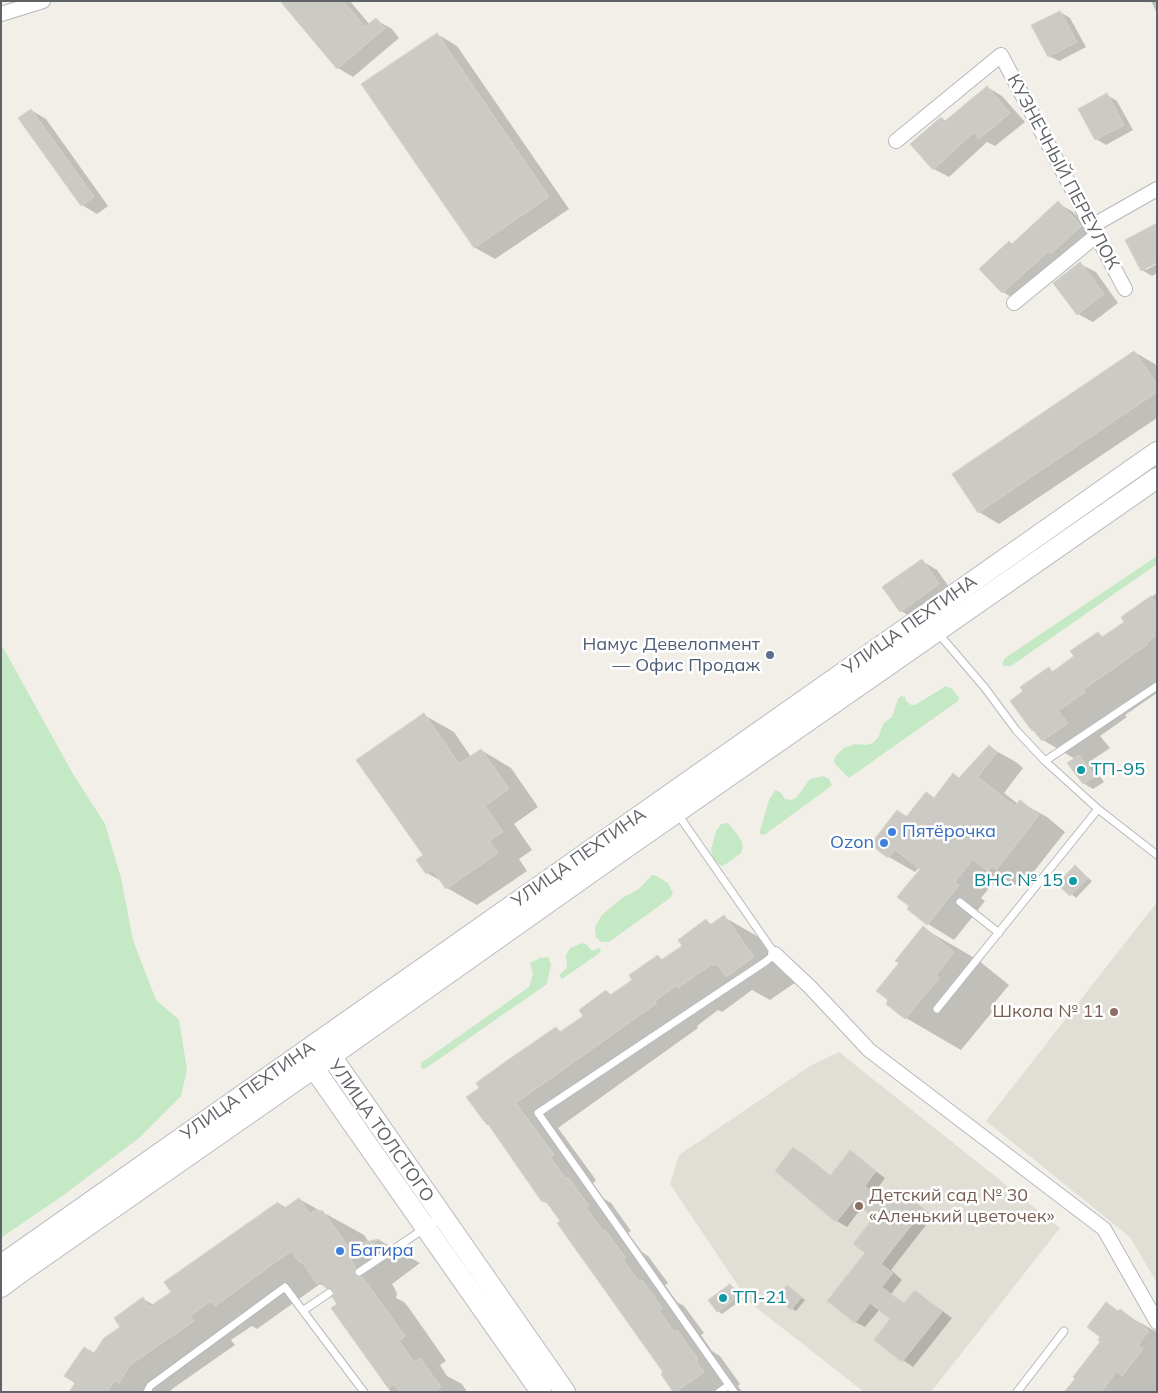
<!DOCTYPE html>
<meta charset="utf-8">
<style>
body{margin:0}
#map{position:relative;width:1158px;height:1393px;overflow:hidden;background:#f1efe8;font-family:Mulish,sans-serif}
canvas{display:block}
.frame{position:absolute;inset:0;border:2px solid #5f6368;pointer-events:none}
</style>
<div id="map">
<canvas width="1158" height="1393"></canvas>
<div class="frame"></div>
</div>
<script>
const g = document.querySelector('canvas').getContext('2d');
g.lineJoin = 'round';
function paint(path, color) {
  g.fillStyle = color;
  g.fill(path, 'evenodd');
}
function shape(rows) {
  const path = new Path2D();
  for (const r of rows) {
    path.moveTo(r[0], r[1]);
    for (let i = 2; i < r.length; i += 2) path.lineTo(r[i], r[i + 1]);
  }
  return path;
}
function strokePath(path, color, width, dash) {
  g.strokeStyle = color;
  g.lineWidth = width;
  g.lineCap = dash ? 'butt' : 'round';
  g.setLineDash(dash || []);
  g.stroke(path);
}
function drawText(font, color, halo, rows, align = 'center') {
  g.font = font + ' Mulish,sans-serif';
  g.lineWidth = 5;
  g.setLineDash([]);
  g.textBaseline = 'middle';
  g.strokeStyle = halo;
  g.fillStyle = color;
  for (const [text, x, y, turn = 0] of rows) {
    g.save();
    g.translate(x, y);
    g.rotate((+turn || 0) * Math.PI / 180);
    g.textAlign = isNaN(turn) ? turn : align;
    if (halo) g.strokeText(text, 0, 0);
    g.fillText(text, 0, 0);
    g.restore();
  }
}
paint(shape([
 [1157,902,1157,1283,1130,1237,986,1121],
 [839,1052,1060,1228,931,1392,864,1392,749,1302,670,1184,679,1155,810,1066]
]), '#e1ded6');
paint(shape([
 [1157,556,1157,564,1011,666,1003,666,1003,662,1005,658],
 [1,644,73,774,105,824,121,878,133,940,156,1000,179,1020,187,1070,181,1096,139,1138,65,1194,1,1238],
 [946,686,952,689,959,698,958,701,849,778,836,765,834,761,835,757,844,748,855,744,867,745,873,743,879,736,883,724,892,717,898,699,901,696,905,697,906,701,911,705,915,705],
 [823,776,829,779,832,785,830,787,764,835,760,834,760,831,769,800,775,790,781,793,785,799,791,800,796,798,810,779],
 [728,823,734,830,742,842,743,847,741,853,726,864,721,866,713,858,711,850,716,831,721,824],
 [652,875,655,875,668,883,673,893,670,898,609,942,601,942,596,937,595,927,602,915,622,898,639,889],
 [582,943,587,945,592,951,599,948,601,951,598,954,562,979,559,975,567,968,566,955,570,948],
 [548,957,551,964,547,984,429,1066,424,1069,421,1068,421,1063,529,987,533,975,530,963,540,958]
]), '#c5e8c5');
paint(shape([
 [281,1,350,1,370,25,376,20,392,29,399,38,353,77,338,68],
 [1151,1,1157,1,1157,13],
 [1060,12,1070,18,1086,47,1059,61,1049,56],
 [437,34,457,46,569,209,495,259,474,247],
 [987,87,1002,96,1025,122,995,146,987,142,949,177,934,169,941,119,946,121],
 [1107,95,1117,101,1133,130,1106,145,1096,139],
 [31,110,46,119,108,206,97,214,82,205],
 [1058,203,1073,212,1096,235,1018,301,1003,292,1013,245],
 [1080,264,1096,272,1118,303,1093,322,1078,314],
 [1157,264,1157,273,1152,276,1142,270,1146,267,1146,270],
 [1134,352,1155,364,1157,367,1157,418,999,524,979,512],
 [922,561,937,570,954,594,916,620,901,611],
 [1157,593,1157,693,1125,715,1127,717,1100,736,1110,748,1089,762,1104,782,1093,789,1083,783,1075,759,1043,740,1037,732,1033,730,1049,669,1054,672,1075,657,1098,634,1104,637,1125,622,1122,617],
 [424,715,454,732,471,757,481,750,511,768,538,807,514,824,532,850,519,859,527,871,477,905,447,888,443,882,427,873,425,856],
 [989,747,1016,762,1023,768,1004,793,1018,804,1020,802,1047,817,1065,832,1024,884,1018,881,1015,885,999,876,981,898,985,901,954,940,928,924,921,869,919,868,915,872,889,857,876,847,874,843,876,837,898,811,908,817,926,793,935,799,960,779],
 [1075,867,1092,881,1076,898,1059,884],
 [724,917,767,942,796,982,770,1000,752,990,722,1012,718,1010,697,1026,698,1028,558,1128,596,1180,593,1183,604,1199,611,1203,631,1231,628,1233,642,1252,648,1256,668,1283,665,1285,677,1302,684,1306,704,1333,701,1335,712,1351,720,1356,740,1384,738,1386,742,1392,675,1392,665,1372,562,1221,551,1206,543,1201,492,1127,487,1124,556,1029,562,1032,585,1016,607,992,613,995,634,980,658,957,664,960,684,946,707,921,713,925],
 [923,928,978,960,1009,985,990,1008,993,1011,961,1050,906,1018,887,1003,901,963],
 [794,1149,803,1154,831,1176,850,1152,885,1178,874,1193,887,1204,898,1190,933,1216,891,1270,902,1280,891,1294,905,1304,915,1291,952,1318,913,1367,875,1340,892,1319,880,1309,865,1327,855,1322,867,1253,875,1217,862,1207,847,1227,837,1221],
 [299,1199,364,1235,369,1242,379,1240,420,1263,392,1284,397,1293,396,1298,404,1302,409,1308,446,1361,440,1365,447,1376,462,1384,467,1392,391,1392,333,1309,339,1304,336,1293,320,1284,257,1329,252,1326,231,1340,235,1345,172,1389,170,1392,70,1392,95,1354,122,1327,143,1299,154,1305,172,1292,278,1203,287,1208],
 [730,1286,735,1288,743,1299,722,1314,718,1311],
 [791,1289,805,1300,796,1311,792,1309],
 [1106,1304,1157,1332,1157,1392,1066,1392,1102,1342]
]), '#0003');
const building = shape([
 [280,1,343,1,365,27,376,18,385,28,337,69,280,1],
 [1060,11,1077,42,1048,57,1031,25,1060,11],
 [437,33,549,197,474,248,361,84,437,33],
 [987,86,1010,113,979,139,974,132,933,170,910,144,941,117,945,121,987,86],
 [1107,93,1124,125,1095,140,1078,109,1107,93],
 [31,109,94,197,81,206,18,118,31,109],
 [1058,201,1081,226,1051,254,1049,251,1002,293,979,269,1009,241,1012,244,1058,201],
 [1157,223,1157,263,1141,271,1125,240,1157,223],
 [1080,262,1104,294,1077,315,1053,283,1080,262],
 [1134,351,1157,384,1157,392,978,513,952,474,1134,351],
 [922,559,939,584,900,612,882,587,922,559],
 [1151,596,1157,605,1157,635,1147,642,1148,644,1083,690,1085,692,1058,711,1068,723,1042,741,1033,730,1032,731,1010,701,1023,691,1020,687,1049,667,1052,672,1074,656,1070,651,1098,632,1102,637,1124,622,1121,617,1151,596],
 [424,713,459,764,481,749,509,789,485,806,503,832,489,841,498,853,446,889,432,870,426,874,416,860,423,855,356,760,424,713],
 [989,745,997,752,978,777,1015,806,1020,800,1039,815,996,870,992,866,988,871,973,859,955,882,959,885,927,925,907,909,909,906,897,897,920,869,895,850,888,858,875,848,874,840,897,810,906,817,926,792,934,798,953,773,959,778,989,745],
 [1079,755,1095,776,1083,784,1067,763,1079,755],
 [1075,865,1088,878,1070,896,1057,884,1075,865],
 [724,915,754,957,726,977,717,964,714,966,712,964,678,988,676,986,655,1001,657,1003,516,1103,554,1155,551,1158,566,1179,568,1177,589,1206,586,1208,603,1231,605,1230,626,1258,623,1260,639,1282,642,1280,662,1308,659,1310,674,1332,677,1330,698,1359,696,1361,704,1372,676,1392,673,1392,661,1374,663,1372,557,1223,560,1221,545,1200,542,1202,488,1124,487,1125,466,1097,479,1088,476,1083,505,1062,556,1027,560,1032,583,1016,579,1010,606,990,610,995,632,980,629,975,658,955,661,960,682,946,678,940,706,919,710,925,724,915],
 [923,926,954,952,936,975,939,978,905,1019,886,1004,888,1000,876,991,899,963,895,961,923,926],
 [793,1147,830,1176,850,1150,876,1171,865,1186,885,1203,897,1188,924,1209,881,1264,893,1273,882,1287,903,1304,915,1290,942,1312,902,1362,874,1340,890,1319,870,1303,855,1323,827,1301,865,1253,853,1244,874,1217,853,1201,836,1222,775,1171,793,1147],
 [299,1198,310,1214,317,1209,319,1212,322,1210,348,1246,379,1239,351,1260,356,1268,354,1274,357,1277,362,1277,367,1283,405,1336,399,1341,414,1362,420,1358,441,1387,434,1392,399,1392,394,1384,388,1388,331,1308,337,1304,332,1297,334,1293,333,1290,326,1288,321,1281,317,1284,302,1262,300,1263,291,1251,215,1306,211,1301,190,1316,194,1321,130,1365,119,1383,115,1380,107,1392,69,1392,75,1383,64,1376,84,1347,94,1353,104,1338,120,1327,114,1318,143,1297,149,1307,171,1292,164,1282,278,1202,283,1209,299,1198],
 [730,1284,739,1296,717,1312,708,1300,730,1284],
 [787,1285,802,1297,791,1310,776,1298,787,1285],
 [1106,1302,1118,1311,1120,1309,1149,1331,1138,1345,1143,1349,1122,1376,1117,1371,1101,1392,1064,1392,1075,1379,1073,1377,1100,1342,1098,1340,1100,1337,1087,1327,1106,1302]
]);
paint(building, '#cccac5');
strokePath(building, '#d6d1c6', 1);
const lane = shape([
 [938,633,985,688,1016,730,1045,761,1157,686],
 [1098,809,1157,855],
 [677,813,775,954,765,962,538,1113,734,1392],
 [960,902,999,933],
 [937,1009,1098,809,1045,761],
 [359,1272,442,1217],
 [304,1310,329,1293],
 [147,1392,150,1386,285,1287,364,1392],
 [719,1392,729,1385],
 [1017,1392,1064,1331]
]);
const street = shape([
 [1,14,43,1],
 [896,141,1001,55,1125,289],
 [1092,226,1157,189],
 [1014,303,1097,235],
 [775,954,810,987,869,1050,1104,1229,1157,1322]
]);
const secondary = shape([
 [320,1050,331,1056,565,1392],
 [312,1055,313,1067,541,1392],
 [1,1265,1157,452],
 [1,1287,24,1270,331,1056,621,851,1157,478]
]);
strokePath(lane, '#b5b8bc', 9);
strokePath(street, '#b5b8bc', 16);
strokePath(secondary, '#b6babf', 22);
strokePath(lane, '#fff', 7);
strokePath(street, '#fff', 14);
strokePath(secondary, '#fff', 20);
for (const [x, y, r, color] of [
 [770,655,5,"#5c6f8a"],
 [1081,770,5,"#0f9aa8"],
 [892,832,5,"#3f7fe0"],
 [884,843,5,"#3f7fe0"],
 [1073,881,5,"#0f9aa8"],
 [1114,1012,5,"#8d6e63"],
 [859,1206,5,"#8d6e63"],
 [340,1251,5,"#3f7fe0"],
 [723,1298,5,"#0f9aa8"]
]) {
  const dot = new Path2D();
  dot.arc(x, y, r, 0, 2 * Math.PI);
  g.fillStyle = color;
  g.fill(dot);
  strokePath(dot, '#fff', 2);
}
drawText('18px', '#5f6368', '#fff', [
 ["КУЗНЕЧНЫЙ ПЕРЕУЛОК",1063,172,62],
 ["УЛИЦА ПЕХТИНА",910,625,-35],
 ["УЛИЦА ПЕХТИНА",579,858,-35],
 ["УЛИЦА ПЕХТИНА",248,1091,-35],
 ["УЛИЦА ТОЛСТОГО",381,1131,55]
]);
drawText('18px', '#4e5e75', '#fff', [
 ["Намус Девелопмент",760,645],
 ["— Офис Продаж",760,666]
], 'right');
drawText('18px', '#0d838f', '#fff', [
 ["ТП-95",1091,770],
 ["ВНС № 15",1063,881,"right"],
 ["ТП-21",733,1298]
], 'left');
drawText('18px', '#366cbe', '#fff', [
 ["Пятёрочка",902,832],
 ["Ozon",874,843,"right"],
 ["Багира",350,1251]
], 'left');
drawText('18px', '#785e54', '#fff', [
 ["Школа № 11",1104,1012],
 ["Детский сад № 30",869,1196,"left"],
 ["«Аленький цветочек»",869,1217,"left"]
], 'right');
</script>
